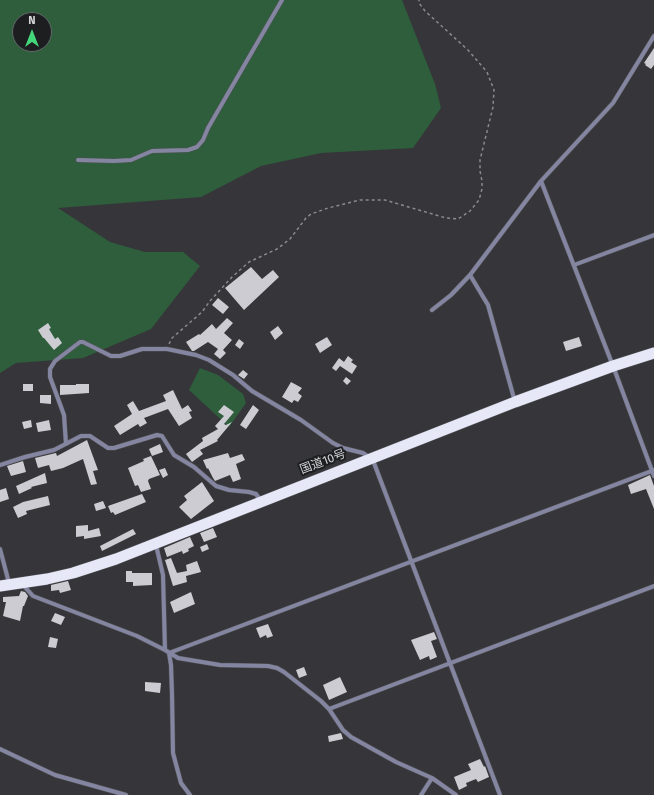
<!DOCTYPE html>
<meta charset="utf-8">
<style>
body{margin:0}
#map{position:relative;width:654px;height:795px;overflow:hidden;background:#36363a;font-family:"Fira Sans",sans-serif}
canvas{display:block}
.north{position:absolute;left:12px;top:12px;width:40px;height:40px;box-sizing:border-box;background:#1d1e20;border:1px solid #666769;border-radius:50%;rotate:0deg;font-size:11px;font-weight:700;line-height:16px;text-align:center;color:#d4d5d7}
.north::after{content:'';display:block;margin:auto;width:14px;height:18px;background:#44d77a;clip-path:polygon(50% 0,100% 100%,50% 72%,0 100%)}
</style>
<div id="map">
<canvas width="654" height="795"></canvas>
<div class="north">N</div>
</div>
<script>
const g = document.querySelector('canvas').getContext('2d');
g.lineJoin = 'round';
function paint(path, color) {
  g.fillStyle = color;
  g.fill(path, 'evenodd');
}
function shape(rows) {
  const path = new Path2D();
  for (const r of rows) {
    path.moveTo(r[0], r[1]);
    for (let i = 2; i < r.length; i += 2) path.lineTo(r[i], r[i + 1]);
  }
  return path;
}
function strokePath(path, color, width, dash) {
  g.strokeStyle = color;
  g.lineWidth = width;
  g.lineCap = dash ? 'butt' : 'round';
  g.setLineDash(dash || []);
  g.stroke(path);
}
function drawText(font, color, halo, rows, align = 'center') {
  g.font = font + ' "Fira Sans","Noto Sans JP",sans-serif';
  g.lineWidth = 4;
  g.setLineDash([]);
  g.textBaseline = 'middle';
  g.strokeStyle = halo;
  g.fillStyle = color;
  for (const [text, x, y, turn = 0] of rows) {
    g.save();
    g.translate(x, y);
    g.rotate((+turn || 0) * Math.PI / 180);
    g.textAlign = isNaN(turn) ? turn : align;
    if (halo) g.strokeText(text, 0, 0);
    g.fillText(text, 0, 0);
    g.restore();
  }
}
paint(shape([
 [0,0,402,0,435,84,441,108,413,148,321,153,261,166,201,197,58,208,110,242,145,252,183,252,200,266,151,329,83,358,16,363,0,373],
 [20,20,44,20,44,44,20,44],
 [200,368,218,375,243,394,246,403,229,427,189,390]
]), '#2e5e3c');
paint(shape([
 [654,48,654,65,651,69,645,65,646,64,644,63],
 [251,267,262,279,273,270,279,277,244,310,225,288],
 [218,298,229,307,223,314,212,305],
 [227,318,233,323,224,333,232,340,223,350,226,353,220,359,214,354,218,349,208,342,194,351,192,351,186,342,199,334,200,335,212,324,216,329],
 [48,323,51,328,49,329,55,339,58,337,62,343,54,350,44,338,43,338,38,330],
 [278,326,283,333,275,340,270,332],
 [327,337,332,345,320,353,315,344],
 [579,337,582,346,566,351,563,342],
 [239,339,244,343,240,349,235,345],
 [348,356,353,360,351,362,357,366,352,374,340,366,336,371,332,368,339,358,344,362],
 [243,370,248,374,244,379,238,375],
 [346,377,351,381,347,385,343,381],
 [291,382,302,388,298,393,302,396,298,402,294,400,292,403,282,397],
 [23,384,33,384,33,391,23,391],
 [76,384,89,384,89,393,60,395,60,385,76,385],
 [173,390,182,409,188,405,192,411,189,412,192,418,179,426,168,409,144,418,147,423,140,427,138,424,120,435,114,426,132,414,127,405,133,401,139,411,166,401,163,395],
 [40,395,51,395,51,404,40,403],
 [224,405,234,412,224,424,226,425,232,422,217,440,218,441,200,450,203,454,192,462,186,454,203,441,202,438,218,429,215,426,224,416,218,412],
 [253,405,259,410,246,429,240,425],
 [31,420,32,427,24,429,22,422],
 [49,420,51,430,38,432,36,423],
 [87,440,98,470,93,471,97,484,91,485,83,459,63,468,51,471,49,465,38,468,35,458,56,453,57,456],
 [160,444,163,452,152,456,149,449],
 [228,453,230,458,242,454,245,460,236,464,241,479,233,482,230,475,215,481,213,478,208,468,207,469,203,460],
 [151,456,160,475,149,479,148,481,151,489,141,492,138,485,135,486,128,468,144,461,143,459],
 [23,461,26,472,11,476,7,466],
 [165,468,168,475,163,478,159,470],
 [45,473,47,483,31,487,32,488,19,494,16,486],
 [650,475,654,486,654,509,646,489,631,494,628,485],
 [202,482,214,501,191,519,179,507,187,500,184,496],
 [6,488,9,499,0,502,0,490],
 [142,494,146,502,115,515,113,512,111,513,108,506],
 [48,496,50,505,26,511,27,514,18,518,13,507,23,502],
 [103,501,106,508,96,511,94,504],
 [88,525,88,531,99,528,101,536,84,539,84,536,76,537,76,526],
 [213,528,217,537,204,542,200,533],
 [133,529,136,534,102,551,100,546],
 [190,537,194,546,188,549,189,551,183,554,182,551,167,557,164,548],
 [207,544,209,549,202,552,200,547],
 [171,558,177,573,187,571,186,565,197,561,201,572,186,576,187,582,173,586,165,560],
 [126,571,132,571,132,573,152,573,152,585,133,586,133,582,126,582],
 [68,581,71,590,60,593,59,590,51,591,51,585],
 [21,591,25,592,28,596,24,606,23,606,20,621,3,616,6,602,3,602,3,597,19,596],
 [191,592,195,604,174,613,170,602],
 [55,613,65,617,61,625,51,621],
 [268,624,273,636,267,638,266,635,260,638,256,628],
 [434,632,437,639,431,641,437,657,430,660,429,656,420,660,411,640],
 [50,637,58,639,56,648,48,647],
 [304,667,307,675,299,678,296,670],
 [340,677,347,692,329,700,323,685],
 [145,682,161,683,160,693,145,691],
 [341,733,343,739,329,742,328,736],
 [480,759,484,767,485,766,489,777,478,782,476,779,466,783,467,786,459,790,454,777,471,770,468,764]
]), '#ccccd2');
const minor = shape([
 [78,160,114,161,131,160,152,151,188,150,197,147,203,140,208,128,282,0],
 [541,181,613,366,654,476],
 [574,265,654,235],
 [470,275,488,305,515,402],
 [432,310,451,295,470,275,541,181,613,103,654,36],
 [66,444,64,415,50,377,50,369,55,361,80,342,83,342,111,356,120,356,142,349,167,349,196,355,209,360,233,375,252,391,301,420,333,443,343,448,363,453,370,458,374,463,500,795],
 [0,465,25,457,54,450,81,436,90,436,108,448,114,448,157,435,162,436,174,455,194,467,216,486,229,490,249,492,256,494,261,501],
 [156,545,163,575,165,650],
 [0,549,9,583],
 [23,585,33,596,137,636,165,650,178,658,220,665,268,666,277,668,284,672,321,701,329,709,343,730,351,737,396,762,432,778,456,795],
 [169,653,654,470],
 [169,653,171,665,172,694,173,753,181,783,190,795],
 [329,709,654,586],
 [0,749,55,775,126,795],
 [421,795,432,778]
]);
const trunk = shape([
 [0,586,47,579,73,573,116,559,515,402,613,366,654,353]
]);
strokePath(minor, '#525356', 5);
strokePath(trunk, '#525356', 12);
strokePath(shape([
 [169,344,172,338,202,312,210,301,232,277,249,262,277,249,290,239,306,218,311,214,328,208,360,200,385,200,446,218,458,219,470,211,479,200,482,189,482,181,480,171,480,160,493,107,494,90,487,72,468,50,425,11,419,3,419,0]
]), '#8a8b8e', 1.5, [3, 3]);
strokePath(minor, '#8485a1', 4);
strokePath(trunk, '#e6e8f8', 11);
drawText('12px', '#d4d5d7', '#1d1e20', [
 ["国道10号",323,462,-21]
]);
</script>
